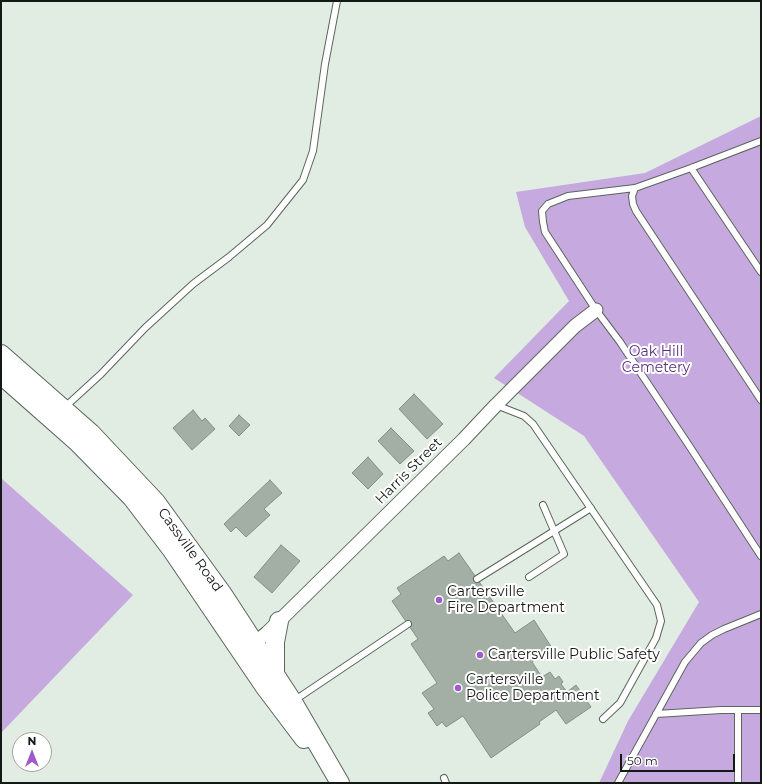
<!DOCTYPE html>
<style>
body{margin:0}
#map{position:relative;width:762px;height:784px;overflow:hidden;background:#e1ede2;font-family:Montserrat,sans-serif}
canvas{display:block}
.frame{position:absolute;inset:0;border:2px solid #151916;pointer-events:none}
.north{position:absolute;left:12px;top:732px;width:40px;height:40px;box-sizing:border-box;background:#fff;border:1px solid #a1a3a2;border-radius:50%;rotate:0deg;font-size:11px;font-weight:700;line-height:16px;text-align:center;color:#151916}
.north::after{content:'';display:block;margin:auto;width:14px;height:18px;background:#9e5bd0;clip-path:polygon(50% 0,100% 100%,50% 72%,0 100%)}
.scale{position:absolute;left:620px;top:754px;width:115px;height:18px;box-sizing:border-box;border:2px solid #151916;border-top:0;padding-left:5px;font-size:12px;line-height:14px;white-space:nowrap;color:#151916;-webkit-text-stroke:3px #fff;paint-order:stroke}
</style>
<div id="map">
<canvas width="762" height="784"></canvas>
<div class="frame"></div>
<div class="north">N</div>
<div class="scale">50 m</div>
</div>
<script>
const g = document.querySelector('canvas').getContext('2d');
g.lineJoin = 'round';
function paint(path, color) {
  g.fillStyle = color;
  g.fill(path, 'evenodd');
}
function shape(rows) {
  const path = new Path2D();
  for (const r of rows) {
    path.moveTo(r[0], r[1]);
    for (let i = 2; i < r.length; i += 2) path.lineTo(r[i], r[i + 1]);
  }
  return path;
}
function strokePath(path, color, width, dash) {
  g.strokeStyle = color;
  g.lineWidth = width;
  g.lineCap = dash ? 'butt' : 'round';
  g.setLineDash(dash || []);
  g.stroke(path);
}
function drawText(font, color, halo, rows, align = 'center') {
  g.font = font + ' Montserrat,sans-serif';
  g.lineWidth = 4;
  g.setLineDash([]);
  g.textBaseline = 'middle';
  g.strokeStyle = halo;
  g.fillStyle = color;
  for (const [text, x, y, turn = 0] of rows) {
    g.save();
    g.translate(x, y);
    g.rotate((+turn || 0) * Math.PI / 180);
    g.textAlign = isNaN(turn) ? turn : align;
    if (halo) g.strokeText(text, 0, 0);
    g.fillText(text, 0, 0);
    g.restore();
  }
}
paint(shape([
 [761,116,761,783,599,783,628,721,699,602,584,436,494,378,569,301,525,227,516,192,645,173],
 [1,478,133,595,1,733]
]), '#c6aadf');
const building = shape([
 [414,394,443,424,427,439,399,409,414,394],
 [193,410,202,421,205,418,215,429,192,450,173,428,193,410],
 [239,415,250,425,239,436,229,426,239,415],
 [391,428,414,451,400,464,378,441,391,428],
 [368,457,383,474,368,489,352,473,368,457],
 [270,480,282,493,264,509,270,515,246,537,236,527,231,532,224,524,270,480],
 [281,545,300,561,272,593,254,577,281,545],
 [459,553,515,633,534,620,552,648,532,662,542,677,550,672,555,679,559,676,563,682,561,684,567,692,576,685,591,707,566,724,556,710,539,722,540,724,491,758,463,716,446,727,442,722,437,726,428,713,434,709,422,693,437,683,411,644,418,639,392,601,401,594,397,588,444,556,448,561,459,553]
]);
paint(building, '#a3aea4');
strokePath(building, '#848f85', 1);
const lane = shape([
 [761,141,691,168,635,188,568,196,548,204,542,211,543,222,545,232,596,310,620,342,688,444,761,556],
 [691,168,761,272],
 [635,188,632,196,633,204,636,211,761,400],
 [496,405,524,416,533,424,657,605,661,621,656,638,620,703,603,719],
 [65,407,101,374,145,328,193,284,229,257,267,225,303,180,313,151,325,64,337,1],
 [529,577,564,554,543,505],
 [477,579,591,508],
 [295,700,408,624],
 [738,710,738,783],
 [656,714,721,710,761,710],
 [444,778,446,783],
 [618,783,685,662,701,643,712,635,724,629,761,614]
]);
const street = shape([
 [248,648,267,633,464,439,496,405,575,326,596,310]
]);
const secondary = shape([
 [1,354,91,433,156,502,222,593,293,702,340,783],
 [1,375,77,442,132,498,171,549,264,686,304,739],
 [275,674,275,642,279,621]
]);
strokePath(lane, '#5b655c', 8);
strokePath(street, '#5b655c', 15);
strokePath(secondary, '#5b655c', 20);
strokePath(lane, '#fff', 6);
strokePath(street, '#fff', 13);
strokePath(secondary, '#fff', 18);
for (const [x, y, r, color] of [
 [439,600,4,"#9e5bd0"],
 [480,655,4,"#9e5bd0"],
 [458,688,4,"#9e5bd0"]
]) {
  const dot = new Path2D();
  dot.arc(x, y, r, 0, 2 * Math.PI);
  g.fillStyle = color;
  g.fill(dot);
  strokePath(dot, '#fff', 1.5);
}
drawText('14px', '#5b307b', '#fff', [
 ["Oak Hill",656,352],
 ["Cemetery",656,368]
]);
drawText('14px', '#151916', '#fff', [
 ["Harris Street",409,471,-45],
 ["Cassville Road",190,550,54]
]);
drawText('14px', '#151916', '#fff', [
 ["Cartersville",447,592],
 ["Fire Department",447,608],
 ["Cartersville Public Safety",488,655],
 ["Cartersville",466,680],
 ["Police Department",466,696]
], 'left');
</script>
